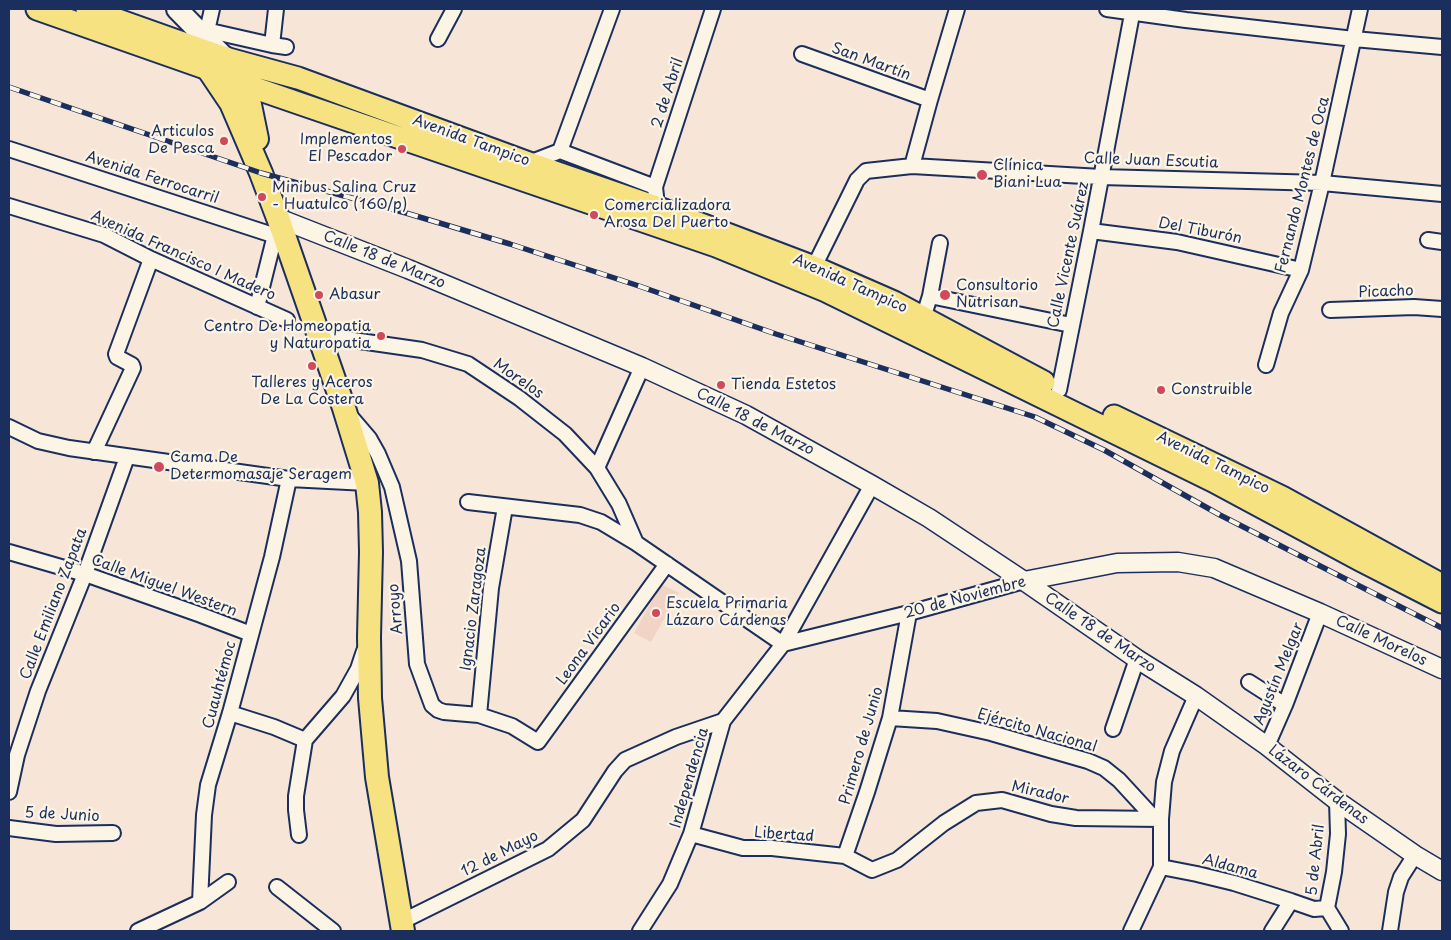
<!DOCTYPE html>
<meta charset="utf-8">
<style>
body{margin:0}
#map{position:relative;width:1451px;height:940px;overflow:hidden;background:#f7e6d7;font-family:"Playpen Sans",sans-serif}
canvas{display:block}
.frame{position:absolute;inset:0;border:10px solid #1b2f5e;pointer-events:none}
</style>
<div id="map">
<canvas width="1451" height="940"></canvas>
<div class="frame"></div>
</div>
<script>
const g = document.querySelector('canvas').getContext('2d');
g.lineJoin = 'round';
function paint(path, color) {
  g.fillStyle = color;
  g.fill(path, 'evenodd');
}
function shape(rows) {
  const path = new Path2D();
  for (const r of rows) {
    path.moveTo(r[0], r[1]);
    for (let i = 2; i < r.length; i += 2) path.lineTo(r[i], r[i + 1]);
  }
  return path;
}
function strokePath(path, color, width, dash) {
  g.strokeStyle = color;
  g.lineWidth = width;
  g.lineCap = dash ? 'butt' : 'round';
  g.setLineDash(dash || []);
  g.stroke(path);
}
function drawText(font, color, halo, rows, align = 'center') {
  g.font = font + ' "Playpen Sans",sans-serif';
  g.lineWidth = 4.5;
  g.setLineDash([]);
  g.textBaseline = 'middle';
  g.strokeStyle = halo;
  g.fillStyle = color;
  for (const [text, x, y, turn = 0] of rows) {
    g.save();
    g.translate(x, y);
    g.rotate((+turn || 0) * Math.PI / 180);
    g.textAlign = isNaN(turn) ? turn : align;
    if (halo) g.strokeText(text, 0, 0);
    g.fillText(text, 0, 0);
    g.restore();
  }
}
paint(shape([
 [661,584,679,593,651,642,634,633]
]), '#f1d4c6');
const minor = shape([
 [1107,9,1186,20,1354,39,1442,47],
 [197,28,272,45,286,47],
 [207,31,212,9],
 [438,39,454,9],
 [272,45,276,9],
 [802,54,930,100],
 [9,149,285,239],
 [560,151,612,9],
 [529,163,560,151,655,187,656,196],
 [912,166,930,100,957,9],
 [655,187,713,9],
 [9,206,104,235,151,259,287,320],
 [1091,231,1177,242,1301,270],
 [1428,240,1442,242],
 [811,273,857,180,866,171,912,166,1101,177,1322,183,1442,194],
 [930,296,1071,325],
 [257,307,275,235],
 [1330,310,1414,307,1442,309],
 [921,325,930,296,940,243],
 [318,335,422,350,468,364,519,398,565,434,597,468,619,504,636,543],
 [1266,365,1281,313,1301,270,1322,183,1360,9],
 [1059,390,1091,231,1133,9],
 [351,417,369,438,378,454,392,487,409,561,417,664,432,705,438,710,444,712,479,715,512,726,538,742,667,564],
 [9,427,38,441,69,448,289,479,367,483],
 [94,452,133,368,132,365,117,357,116,354,151,259],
 [597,468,642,367],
 [468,502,580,515,601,522,636,543,783,644,909,613,1024,581],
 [9,552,85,574,201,615,251,634],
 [1249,682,1285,705],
 [230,713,274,727,305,740],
 [479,715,491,588,505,507],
 [890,718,937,721,991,733,1088,761,1104,768,1119,780,1154,818],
 [1113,729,1137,659],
 [1267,746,1285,705,1320,613],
 [9,792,17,755,38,691,85,574,127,457],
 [9,828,56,834,113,833],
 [691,834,743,848,772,848,845,856,872,870,897,860,944,823,976,803,1002,800,1051,814,1076,818,1161,819],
 [299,835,296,810,296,796,305,740,343,696,358,669,364,651],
 [845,856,867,792,890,718,909,613],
 [1161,867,1197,874,1234,883,1291,901],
 [277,887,333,931],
 [200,902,204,815,208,785,230,713,272,557,289,479],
 [1327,908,1341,931],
 [401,922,548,849,583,820,615,771,625,760,676,737,723,721],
 [138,931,200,902,228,882],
 [640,931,670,884,691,834,723,721,783,644,872,485],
 [1131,931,1161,867,1161,819,1164,782,1172,751,1196,696],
 [1272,931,1291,901,1314,909,1327,908,1334,872,1338,834,1337,801],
 [1390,931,1396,892,1401,877,1415,855]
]);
const tertiary = shape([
 [278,218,408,269,642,367,746,415,872,485,929,518,1024,581,1137,659,1196,696,1267,746,1337,801,1415,855,1442,871],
 [1024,581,1117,563,1178,562,1214,568,1320,613,1442,669]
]);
const secondary = shape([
 [177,9,225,58]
]);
const primary = shape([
 [37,9,208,69,243,84,301,104,716,246,826,291,1213,481,1360,560,1442,602],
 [87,9,225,58,298,78,529,163,656,207,814,267,894,302,1044,382],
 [1114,416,1282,497,1442,585]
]);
const trunk = shape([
 [194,48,231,103,261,173,278,218,344,408,367,483,370,512,371,552,369,637,370,698,377,777,403,931],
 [225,58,243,84,249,100,257,139]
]);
strokePath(minor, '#1b2f5e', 18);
strokePath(tertiary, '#1b2f5e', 21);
strokePath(secondary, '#1b2f5e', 24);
strokePath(primary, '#1b2f5e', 25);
strokePath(trunk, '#1b2f5e', 26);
strokePath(minor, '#fcf5e5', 14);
strokePath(tertiary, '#fcf5e5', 18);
strokePath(secondary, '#fcf5e5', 20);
strokePath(primary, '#f7e281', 21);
strokePath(trunk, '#f7e281', 22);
const rail = shape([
 [9,87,261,173,406,213,510,244,639,286,776,334,1035,417,1104,450,1220,515,1442,628]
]);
strokePath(rail, '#1b2f5e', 5.5);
strokePath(rail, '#fcf5e5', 4, [11]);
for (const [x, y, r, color] of [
 [224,141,5,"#d1495b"],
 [402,149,5,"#d1495b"],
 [982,175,6,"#d1495b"],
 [262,197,5,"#d1495b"],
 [594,215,5,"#d1495b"],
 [319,295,5,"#d1495b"],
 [945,295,6,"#d1495b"],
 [381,336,5,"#d1495b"],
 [312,366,5,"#d1495b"],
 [721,385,5,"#d1495b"],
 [1161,390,5,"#d1495b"],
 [159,467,6,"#d1495b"],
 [656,613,5,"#d1495b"]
]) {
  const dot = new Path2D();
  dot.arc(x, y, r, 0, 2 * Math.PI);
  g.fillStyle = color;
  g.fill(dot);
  strokePath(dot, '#fcf5e5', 2);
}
drawText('15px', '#1b2f5e', '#fcf5e5', [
 ["San Martín",871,62,20],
 ["2 de Abril",668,93,-72],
 ["Avenida Tampico",471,141,20],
 ["Calle Juan Escutia",1151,161,2],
 ["Avenida Ferrocarril",152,178,18],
 ["Fernando Montes de Oca",1303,185,-76],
 ["Del Tiburón",1200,231,11],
 ["Calle Vicente Suárez",1069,255,-78],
 ["Avenida Francisco I Madero",183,256,24],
 ["Calle 18 de Marzo",384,260,22],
 ["Avenida Tampico",850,284,24],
 ["Picacho",1386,292,-2],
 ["Morelos",518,379,35],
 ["Calle 18 de Marzo",755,422,27],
 ["Avenida Tampico",1213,463,26],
 ["Calle Miguel Western",164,586,20],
 ["20 de Noviembre",965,598,-15],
 ["Calle Emiliano Zapata",54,604,-69],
 ["Arroyo",396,609,-95],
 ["Ignacio Zaragoza",474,609,-83],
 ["Calle 18 de Marzo",1100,633,34],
 ["Calle Morelos",1381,641,25],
 ["Leona Vicario",589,644,-54],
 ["Agustín Melgar",1279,674,-68],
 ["Cuauhtémoc",220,685,-75],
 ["Ejército Nacional",1037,731,16],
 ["Primero de Junio",862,746,-74],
 ["Independencia",690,778,-74],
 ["Lázaro Cárdenas",1318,785,37],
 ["Mirador",1040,793,13],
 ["5 de Junio",62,815,3],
 ["Libertad",784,835,4],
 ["12 de Mayo",500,854,-27],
 ["5 de Abril",1316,860,-84],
 ["Aldama",1230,867,15]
]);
drawText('15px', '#1b2f5e', '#fcf5e5', [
 ["Articulos",214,132,"right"],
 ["De Pesca",214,149,"right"],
 ["Implementos",392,140,"right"],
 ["El Pescador",392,157,"right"],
 ["Clínica",993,166],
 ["Biani Lua",993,183],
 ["Minibus Salina Cruz",272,188],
 ["- Huatulco (160/p)",272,205],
 ["Comercializadora",604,206],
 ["Arosa Del Puerto",604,223],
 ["Consultorio",956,286],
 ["Nutrisan",956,303],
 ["Abasur",329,295],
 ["Centro De Homeopatia",371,327,"right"],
 ["y Naturopatia",371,344,"right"],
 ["Talleres y Aceros",312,383,"center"],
 ["De La Costera",312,400,"center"],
 ["Tienda Estetos",731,385],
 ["Construible",1171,390],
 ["Cama De",170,458],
 ["Determomasaje Seragem",170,475],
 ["Escuela Primaria",666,604],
 ["Lázaro Cárdenas",666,621]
], 'left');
</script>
